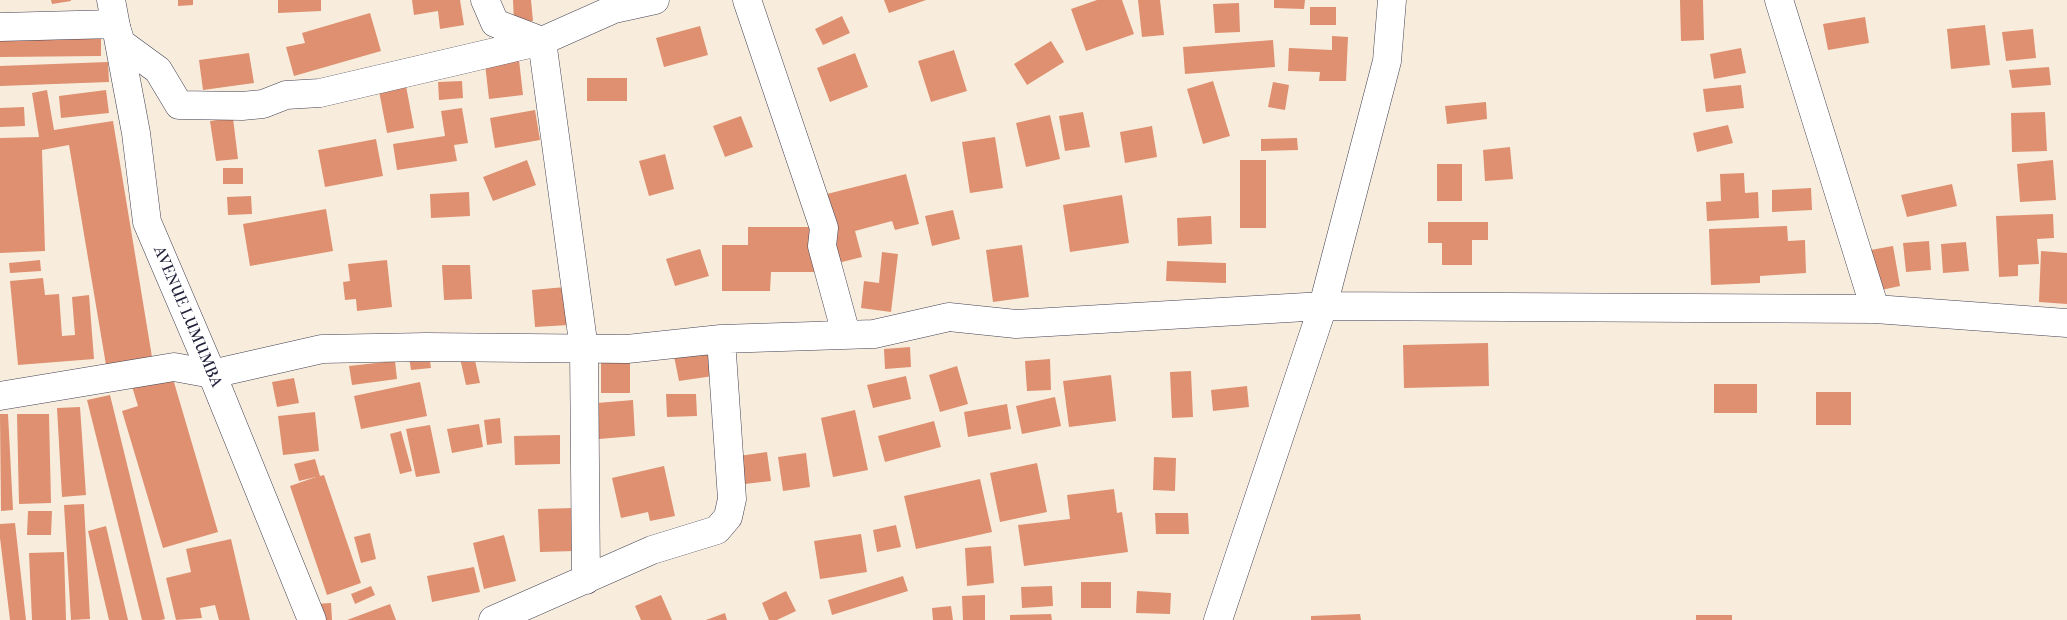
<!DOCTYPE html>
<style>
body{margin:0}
canvas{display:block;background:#f8eddc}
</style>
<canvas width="2067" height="620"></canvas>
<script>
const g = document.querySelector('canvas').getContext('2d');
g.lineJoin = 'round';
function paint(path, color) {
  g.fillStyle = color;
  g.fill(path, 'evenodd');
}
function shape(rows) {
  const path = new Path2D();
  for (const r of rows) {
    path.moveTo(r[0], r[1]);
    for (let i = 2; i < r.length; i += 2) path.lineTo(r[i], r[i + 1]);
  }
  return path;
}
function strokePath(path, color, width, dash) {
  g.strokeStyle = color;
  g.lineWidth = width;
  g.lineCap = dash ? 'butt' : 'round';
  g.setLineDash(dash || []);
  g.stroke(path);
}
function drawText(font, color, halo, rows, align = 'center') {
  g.font = font + ' "IM FELL French Canon",serif';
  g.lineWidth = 5;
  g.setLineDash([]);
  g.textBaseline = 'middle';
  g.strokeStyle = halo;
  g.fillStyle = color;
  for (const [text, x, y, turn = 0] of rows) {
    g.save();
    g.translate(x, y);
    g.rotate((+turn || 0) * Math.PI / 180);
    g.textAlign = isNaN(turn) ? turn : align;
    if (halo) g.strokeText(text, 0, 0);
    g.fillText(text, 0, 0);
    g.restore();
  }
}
paint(shape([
 [51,0,71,0,71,1,52,4],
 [178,0,193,0,193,5,178,6],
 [278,0,321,0,321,11,278,13],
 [412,0,460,0,464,25,440,29,438,11,414,15],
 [513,0,531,0,533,21,514,22],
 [884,0,926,0,889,13],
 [1097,0,1122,0,1134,34,1086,51,1071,9],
 [1138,0,1160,0,1164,35,1142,37],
 [1274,0,1305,0,1304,9,1274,8],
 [1680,0,1703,0,1704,40,1681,41],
 [1239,3,1240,32,1215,33,1213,4],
 [1310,7,1336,7,1336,25,1310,25],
 [370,13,381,51,294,76,286,47,305,43,302,33],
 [842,16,850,33,823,45,815,29],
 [1865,17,1869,43,1828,50,1823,24],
 [1985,25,1990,65,1951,69,1947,29],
 [700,26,708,55,664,67,656,38],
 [2033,29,2036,58,2006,61,2002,32],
 [101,32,101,56,0,57,0,33],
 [1332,36,1348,37,1346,81,1319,81,1320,72,1288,71,1289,48,1332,50],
 [1273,40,1275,67,1185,74,1183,47],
 [1051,41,1064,62,1027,85,1014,64],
 [1741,48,1746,73,1714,79,1710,54],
 [954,50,967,91,931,102,918,61],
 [249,53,254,83,203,90,199,60],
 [855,53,868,87,830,102,817,68],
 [519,60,523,95,489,99,485,64],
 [108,62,109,82,0,86,0,66],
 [2049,67,2051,85,2012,88,2009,70],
 [587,78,627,78,627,101,587,101],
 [462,81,463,98,439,100,438,82],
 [1213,81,1230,136,1203,144,1187,89],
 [1273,82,1289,85,1285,110,1268,107],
 [1741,85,1744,108,1706,112,1703,89],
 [406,86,414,128,387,133,379,91],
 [47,90,54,130,113,121,153,363,107,371,69,145,42,150,45,251,0,253,0,138,39,137,32,93],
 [106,90,109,113,61,118,59,96],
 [1486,102,1487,119,1447,124,1445,106],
 [24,107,25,126,0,127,0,108],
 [462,108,468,143,454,145,457,161,397,170,393,144,445,136,441,111],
 [535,110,540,140,495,148,490,118],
 [1083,112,1090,147,1065,151,1059,116],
 [2045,112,2047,151,2012,152,2011,113],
 [1050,115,1060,159,1026,167,1016,123],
 [741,116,753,147,725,157,713,126],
 [233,118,238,159,216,161,210,121],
 [1728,125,1733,143,1697,152,1693,133],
 [1152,126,1157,157,1125,163,1120,132],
 [995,137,1003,188,970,193,962,142],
 [1297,138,1298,150,1261,151,1261,139],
 [376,139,383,176,325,187,318,150],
 [1510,147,1513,179,1485,181,1483,150],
 [665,154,674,189,649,196,639,161],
 [527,160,536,185,493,201,483,177],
 [1240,160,1266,160,1266,228,1240,228],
 [2053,160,2056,200,2020,202,2017,164],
 [1437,164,1462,164,1462,201,1437,201],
 [223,168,243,168,243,184,223,184],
 [1744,173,1745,193,1758,192,1759,218,1707,221,1706,202,1721,201,1720,174],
 [906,174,919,224,895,230,892,221,855,231,862,257,838,263,831,235,838,234,827,194],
 [1952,184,1957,206,1907,217,1901,195],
 [1811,188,1812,210,1772,212,1772,190],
 [469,192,470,216,431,218,430,194],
 [1122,195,1129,243,1070,252,1063,205],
 [251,196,252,214,228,215,227,197],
 [326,209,333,251,250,266,243,224],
 [953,210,960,239,932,246,925,216],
 [2053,214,2054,238,2037,239,2039,264,2018,265,2018,276,1999,277,1996,216],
 [1211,216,1212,244,1178,246,1177,218],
 [1428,222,1488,222,1488,240,1472,240,1472,265,1442,265,1442,243,1428,243],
 [1787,226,1788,241,1805,240,1806,273,1760,276,1760,283,1711,285,1709,229],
 [748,227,812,227,814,272,771,272,770,291,722,291,722,245,748,245],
 [1929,241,1931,270,1906,272,1903,243],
 [1966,242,1969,271,1943,273,1941,244],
 [1022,245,1029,297,993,302,986,250],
 [1893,246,1900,286,1872,292,1865,251],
 [700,249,709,276,675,286,666,259],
 [2041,251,2067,253,2067,304,2039,302],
 [882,252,898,254,891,312,861,308,864,281,879,283],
 [40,260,41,271,10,273,9,263],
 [387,260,392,307,357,311,356,299,345,300,343,282,350,281,348,264],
 [1167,261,1226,263,1226,283,1166,281],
 [442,265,470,265,472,299,444,300],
 [43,278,45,295,59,294,62,336,75,335,72,297,89,295,94,359,18,365,10,281],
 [565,287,568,325,535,327,532,290],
 [1488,343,1489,386,1404,388,1403,345],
 [910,347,911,367,885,369,884,349],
 [716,349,720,375,679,381,674,356],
 [429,354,431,368,411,370,409,357],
 [474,356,480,383,466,385,460,358],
 [1050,359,1051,390,1027,391,1025,361],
 [601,360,630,360,630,393,601,393],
 [395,361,397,379,352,385,349,366],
 [957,366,968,404,940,412,929,375],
 [1191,371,1193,417,1172,418,1170,372],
 [171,372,218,532,163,548,122,411,138,406,131,383],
 [1111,375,1116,421,1069,427,1063,381],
 [906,376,911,399,873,408,867,385],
 [294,378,299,403,277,407,272,382],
 [420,382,427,416,361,429,354,396],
 [1714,384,1757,384,1757,413,1714,413],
 [1247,386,1249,407,1213,411,1211,390],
 [1816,392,1851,392,1851,425,1816,425],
 [666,394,696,394,697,416,667,417],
 [110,395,165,619,161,620,142,620,87,400],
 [1055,397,1061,426,1022,434,1016,406],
 [633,400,635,436,599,439,597,403],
 [1007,404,1011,429,968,437,964,412],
 [80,407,86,495,62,497,57,408],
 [855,410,868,470,833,477,821,418],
 [315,412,319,451,283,455,278,416],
 [0,414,8,414,13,510,1,511],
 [17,414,49,414,51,503,19,504],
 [500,418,502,443,487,445,484,420],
 [934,421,941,447,885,462,878,436],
 [479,424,483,447,452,453,447,429],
 [430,425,440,473,416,477,406,429],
 [401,431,412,471,400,474,390,434],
 [560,435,560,464,515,465,514,436],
 [767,452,771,481,736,485,732,457],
 [806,453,810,487,783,491,778,457],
 [1154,457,1176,458,1175,491,1153,490],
 [315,459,320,476,324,475,361,583,327,595,290,486,316,477,299,481,294,464],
 [1037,463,1047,512,1000,522,990,473],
 [664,466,675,516,650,521,648,512,621,518,612,478],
 [980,479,992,532,916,549,904,496],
 [1114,489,1117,513,1122,512,1128,552,1024,566,1018,525,1070,519,1067,495],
 [84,504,90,619,71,620,64,505],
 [573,508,575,551,540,552,538,509],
 [28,511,52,511,51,535,27,535],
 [1155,513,1188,513,1189,534,1156,534],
 [15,523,26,620,10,620,0,538,0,524],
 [896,525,901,547,877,552,873,530],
 [106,526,128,620,109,620,88,531],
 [370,533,376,559,361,563,354,537],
 [861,534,867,572,820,579,814,541],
 [504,535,516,581,484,589,473,543],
 [231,539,250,620,219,620,215,605,200,608,202,618,176,620,166,578,191,572,186,549],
 [991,546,994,583,967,586,965,548],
 [64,552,66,620,32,620,29,553],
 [474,567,480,592,432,602,427,576],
 [903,576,908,591,832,615,828,600],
 [1081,582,1111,582,1111,608,1081,608],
 [371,586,375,595,355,604,351,594],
 [1052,586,1053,606,1022,608,1021,587],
 [786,591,796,611,777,620,769,620,762,603],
 [1137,591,1171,593,1170,614,1136,613],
 [661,595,672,620,641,620,635,606],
 [985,595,985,620,963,620,962,596],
 [331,603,332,620,315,620,315,604],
 [390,604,396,620,347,620],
 [951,606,953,620,933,620,932,608],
 [725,613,727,620,706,620],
 [1051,614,1052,620,1010,620,1010,615],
 [1360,614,1361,620,1311,620,1311,616],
 [1696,615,1732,615,1732,620,1696,620]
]), '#de9071');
const minor = shape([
 [485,0,495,23,542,41,584,349,586,580],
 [747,0,824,228,822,246,846,334],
 [1779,0,1875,309],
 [0,27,115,24,121,43,158,70,179,105,242,106,263,104,286,95,320,93,542,41,614,9,655,0],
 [0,396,174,367,212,374,322,349,426,347,627,349,721,339,874,334,949,317,1016,324,1323,306,1875,309,2067,323],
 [493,620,652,550,717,530,728,517,732,499,721,339],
 [1218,620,1323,306,1387,61,1392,0]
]);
const major = shape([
 [111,0,136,133,147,222,212,374,312,620]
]);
strokePath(minor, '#424053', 29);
strokePath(major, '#424053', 29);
strokePath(minor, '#fff', 28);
strokePath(major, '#fff', 28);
drawText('16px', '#22223b', '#fff', [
 ["AVENUE LUMUMBA",187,317,67]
]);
</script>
